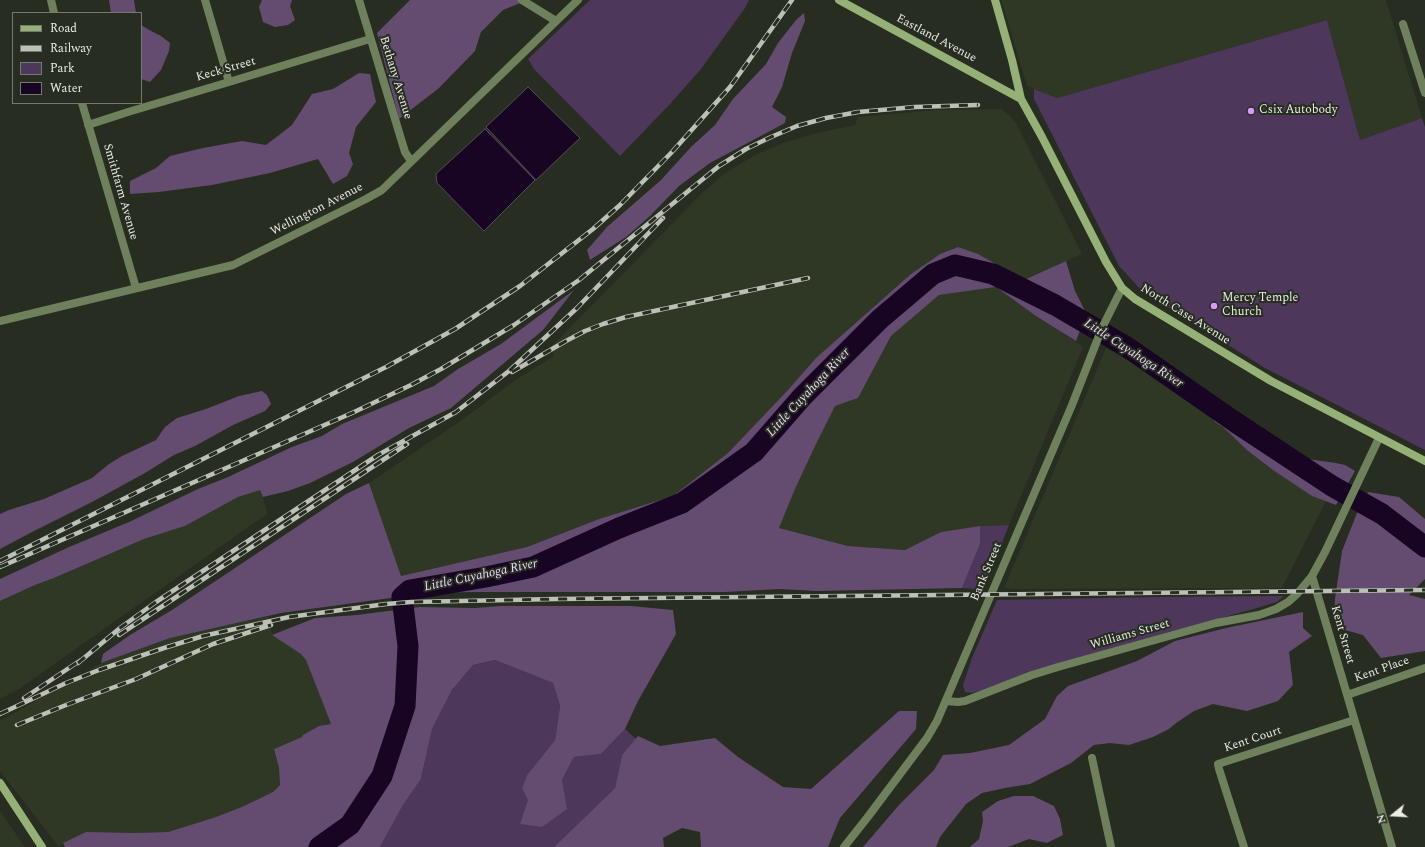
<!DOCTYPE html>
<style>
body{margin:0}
#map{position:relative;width:1425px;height:847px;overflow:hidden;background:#272d20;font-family:Spectral,serif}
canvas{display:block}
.legend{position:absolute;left:12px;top:12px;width:130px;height:92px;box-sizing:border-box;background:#272d20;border:1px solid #757a6f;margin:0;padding:5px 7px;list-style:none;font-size:12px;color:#e9ede5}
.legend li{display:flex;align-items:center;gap:8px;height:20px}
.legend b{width:20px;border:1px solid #757a6f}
.north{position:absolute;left:1373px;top:795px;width:40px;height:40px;-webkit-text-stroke:3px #272d20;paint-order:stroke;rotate:252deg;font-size:11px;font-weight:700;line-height:16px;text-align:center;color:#e9ede5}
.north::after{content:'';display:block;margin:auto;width:14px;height:18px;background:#e9ede5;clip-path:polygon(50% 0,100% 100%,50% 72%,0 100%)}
</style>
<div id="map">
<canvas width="1425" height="847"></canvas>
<ul class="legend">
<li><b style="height:5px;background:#96b177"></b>Road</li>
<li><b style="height:5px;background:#bcc0b7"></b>Railway</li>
<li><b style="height:11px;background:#4d375a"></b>Park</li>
<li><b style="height:11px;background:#180423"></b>Water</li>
</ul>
<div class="north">N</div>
</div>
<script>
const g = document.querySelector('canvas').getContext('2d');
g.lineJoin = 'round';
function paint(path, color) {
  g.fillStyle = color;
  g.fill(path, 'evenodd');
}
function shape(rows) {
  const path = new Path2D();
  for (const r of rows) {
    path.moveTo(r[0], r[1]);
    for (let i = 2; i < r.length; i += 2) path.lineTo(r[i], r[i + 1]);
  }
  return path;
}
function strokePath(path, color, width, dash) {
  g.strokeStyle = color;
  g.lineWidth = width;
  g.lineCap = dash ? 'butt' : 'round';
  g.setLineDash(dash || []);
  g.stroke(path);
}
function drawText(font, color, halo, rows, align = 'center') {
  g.font = font + ' Spectral,serif';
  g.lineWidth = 4;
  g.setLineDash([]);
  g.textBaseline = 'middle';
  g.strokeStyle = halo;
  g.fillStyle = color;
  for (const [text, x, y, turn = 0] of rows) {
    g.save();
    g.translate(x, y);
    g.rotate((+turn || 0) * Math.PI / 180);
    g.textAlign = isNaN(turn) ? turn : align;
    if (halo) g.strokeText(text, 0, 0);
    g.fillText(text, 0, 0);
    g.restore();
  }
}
paint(shape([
 [1001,0,1386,0,1422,118,1360,140,1327,20,1057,98,1027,86],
 [1001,109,1011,117,1016,123,1082,254,1024,280,979,255,958,247,940,254,911,274,816,358,787,391,728,453,673,496,599,519,527,547,401,576,369,483,453,426,517,379,554,356,552,346,701,194,724,174,753,156,783,143,817,133,855,125,858,117,937,110],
 [996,287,1083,347,1009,525,980,526,941,532,905,550,848,546,779,528,795,489,816,444,835,406,858,398,891,336,939,295],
 [1106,348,1178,388,1330,493,1282,588,1017,589,1004,588],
 [261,489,267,514,19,689,0,699,0,601,35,585,54,578,144,539,185,526,238,497],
 [269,616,272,635,302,654,306,660,331,724,319,726,303,737,274,749,279,768,280,785,273,792,244,806,216,817,168,832,133,833,63,843,59,847,0,771,0,721,101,663,173,637],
 [0,811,11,827,25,847,0,847]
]), '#2f3725');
paint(shape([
 [590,0,749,0,745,8,701,69,671,103,620,156,534,69,528,59],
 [1327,20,1360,140,1422,118,1425,127,1425,450,1265,368,1142,291,1119,266,1034,99,1034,89,1057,98],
 [1009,525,984,590,962,588,980,544,980,526],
 [1284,596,1277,602,1257,608,1081,657,987,689,972,693,965,692,963,685,972,658,997,600,1151,597],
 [495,660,553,683,560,706,555,740,527,775,522,788,529,800,520,824,562,780,574,757,601,754,625,729,636,739,622,755,615,788,554,847,380,847,403,805,421,779,432,729,452,690,473,665]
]), '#4d375a');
paint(shape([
 [109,0,134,0,136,13,111,13],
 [262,0,292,0,290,6,295,20,288,25,275,27,263,22,259,7],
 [410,0,528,0,503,10,481,32,475,51,439,88,399,119,377,33],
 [804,13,805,21,792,53,782,87,772,107,786,117,785,123,710,163,679,186,650,216,626,237,590,260,587,250,607,227,661,180,691,147,715,125,733,99,766,64,778,43,796,20],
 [141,25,151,31,161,36,170,43,169,51,161,70,150,82,141,79],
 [359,73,370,74,376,102,356,127,349,153,353,164,347,176,333,184,318,159,270,173,212,185,159,192,130,194,130,181,156,168,170,156,203,148,242,141,266,145,292,125,312,94,333,89],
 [958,247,978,254,1024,280,1066,261,1075,291,1085,311,1082,325,1076,341,1036,316,996,287,939,295,891,336,858,398,835,406,816,444,795,489,779,528,848,546,905,550,941,532,980,526,980,544,962,588,817,591,779,589,725,592,474,592,427,593,281,613,170,638,101,663,103,654,130,635,172,610,346,494,369,483,401,576,527,547,599,519,673,496,728,453,787,391,816,358,911,274,940,254],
 [574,290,543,330,451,408,409,428,353,462,310,483,288,491,263,497,260,490,238,497,185,526,144,539,54,578,35,585,0,601,0,579,69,547,129,522,198,489,228,477,292,447,322,436,342,424,434,386,458,369,501,344],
 [262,391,267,395,271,404,265,411,233,425,195,446,174,455,145,473,92,502,32,532,0,549,0,514,9,510,44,499,92,478,109,464,122,456,156,440,165,427,177,418,206,409,239,396],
 [1212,402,1240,421,1308,459,1336,463,1345,465,1355,471,1336,505,1312,496,1273,470,1247,450,1223,427,1215,422,1208,412,1207,404],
 [1368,492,1399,497,1425,519,1425,579,1409,595,1425,599,1425,651,1381,658,1363,635,1345,630,1334,619,1335,599,1342,551,1357,513],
 [501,606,631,606,673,610,676,634,638,701,625,729,601,754,574,757,562,780,567,809,542,827,520,824,528,800,522,788,527,775,555,740,560,706,553,683,495,660,473,665,452,690,432,729,421,779,403,805,380,847,65,847,63,843,86,832,133,833,168,832,216,817,244,806,273,792,280,785,279,768,274,749,302,737,303,735,319,726,331,724,306,660,301,654,272,635,315,618,357,615,419,607,475,608],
 [1303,612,1303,628,1312,636,1289,652,1293,685,1278,701,1247,711,1213,704,1194,711,1176,723,1169,729,1153,737,1129,745,1110,743,1094,745,1071,763,1030,784,1005,788,982,793,966,804,940,837,936,847,863,847,899,805,934,770,943,755,970,753,1009,745,1045,719,1057,696,1068,686,1137,661,1175,641,1226,628],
 [899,711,917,711,916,729,840,818,828,847,701,847,700,832,682,828,663,838,664,847,554,847,615,788,622,755,638,736,660,746,715,738,738,757,783,787,811,789],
 [1014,796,1033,796,1054,806,1060,819,1063,835,1047,843,1029,839,1008,847,970,847,979,839,983,821,982,812,998,801]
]), '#634c70');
const water = shape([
 [528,87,580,138,536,180,486,127,528,87],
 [485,129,535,180,484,231,437,183,436,174,485,129]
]);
paint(water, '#180423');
strokePath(water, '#574a5d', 1);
strokePath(shape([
 [319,847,350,825,382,776,405,706,408,646,402,597,410,590,486,577,533,567,619,528,682,503,754,452,802,397,880,319,933,274,955,265,993,274,1055,305,1127,347,1235,422,1332,486,1382,514,1425,547]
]), '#180423', 21);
strokePath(shape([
 [51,0,54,13],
 [205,0,229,82],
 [359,0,405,152,411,161],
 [522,0,556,21],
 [1403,24,1425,93],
 [82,103,136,288],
 [88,125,128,112,229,82,370,39],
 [0,321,233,265,366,199,382,190,578,0],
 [1379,438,1325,552,1312,576,1392,847],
 [1347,695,1425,668],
 [946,701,958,702,965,701,1032,675,1058,667,1216,623,1259,615,1276,609,1288,602,1297,594,1312,576],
 [1092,758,1111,847],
 [844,847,867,818,927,738,937,721,1072,405,1102,328,1122,288],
 [1244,847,1219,769,1218,764,1354,720]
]), '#6f805c', 8);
strokePath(shape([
 [839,0,1021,99],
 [995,0,1012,60,1021,99,1042,137,1106,262,1122,288,1135,299,1271,381,1425,461],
 [0,783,42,847]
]), '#96b177', 8);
const rail = shape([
 [512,372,566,341,585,331,603,324,626,317,808,278],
 [0,561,386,367,455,329,520,286,593,229,620,205,672,152,730,87,792,0],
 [0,567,352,413,411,385,441,369,514,325,579,280,719,166,746,149,771,137,797,126,826,118,858,112,915,107,978,105],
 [119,635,407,444],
 [78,663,120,628,156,602,378,455,456,412,487,388,509,371,577,308,663,218],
 [24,698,81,660],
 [0,714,66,683,99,670,164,648,203,636,289,617,386,604,411,602,556,599,1425,590],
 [17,725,66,705,136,679,213,644,271,625]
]);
strokePath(rail, '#bcc0b7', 4.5);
strokePath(rail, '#272d20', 3, [9]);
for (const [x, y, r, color] of [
 [1251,111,4,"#d79bf9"],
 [1214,306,4,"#d79bf9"]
]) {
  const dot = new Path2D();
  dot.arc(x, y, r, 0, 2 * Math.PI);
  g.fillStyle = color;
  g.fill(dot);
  strokePath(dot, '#272d20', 1.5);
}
drawText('12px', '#e9ede5', '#272d20', [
 ["Eastland Avenue",936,39,28],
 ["Keck Street",226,70,-16],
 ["Bethany Avenue",395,78,73],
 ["Smithfarm Avenue",120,192,74],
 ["Wellington Avenue",317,210,-27],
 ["North Case Avenue",1185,315,32],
 ["Bank Street",987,572,-67],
 ["Williams Street",1130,635,-16],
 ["Kent Street",1342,635,74],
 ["Kent Place",1382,670,-19],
 ["Kent Court",1253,740,-18]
]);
drawText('12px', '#e9ede5', '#272d20', [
 ["Csix Autobody",1259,111],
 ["Mercy Temple",1222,299],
 ["Church",1222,313]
], 'left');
drawText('italic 13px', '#ebd3fa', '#272d20', [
 ["Little Cuyahoga River",1133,354,33],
 ["Little Cuyahoga River",809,393,-47],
 ["Little Cuyahoga River",481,576,-12]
]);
</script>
